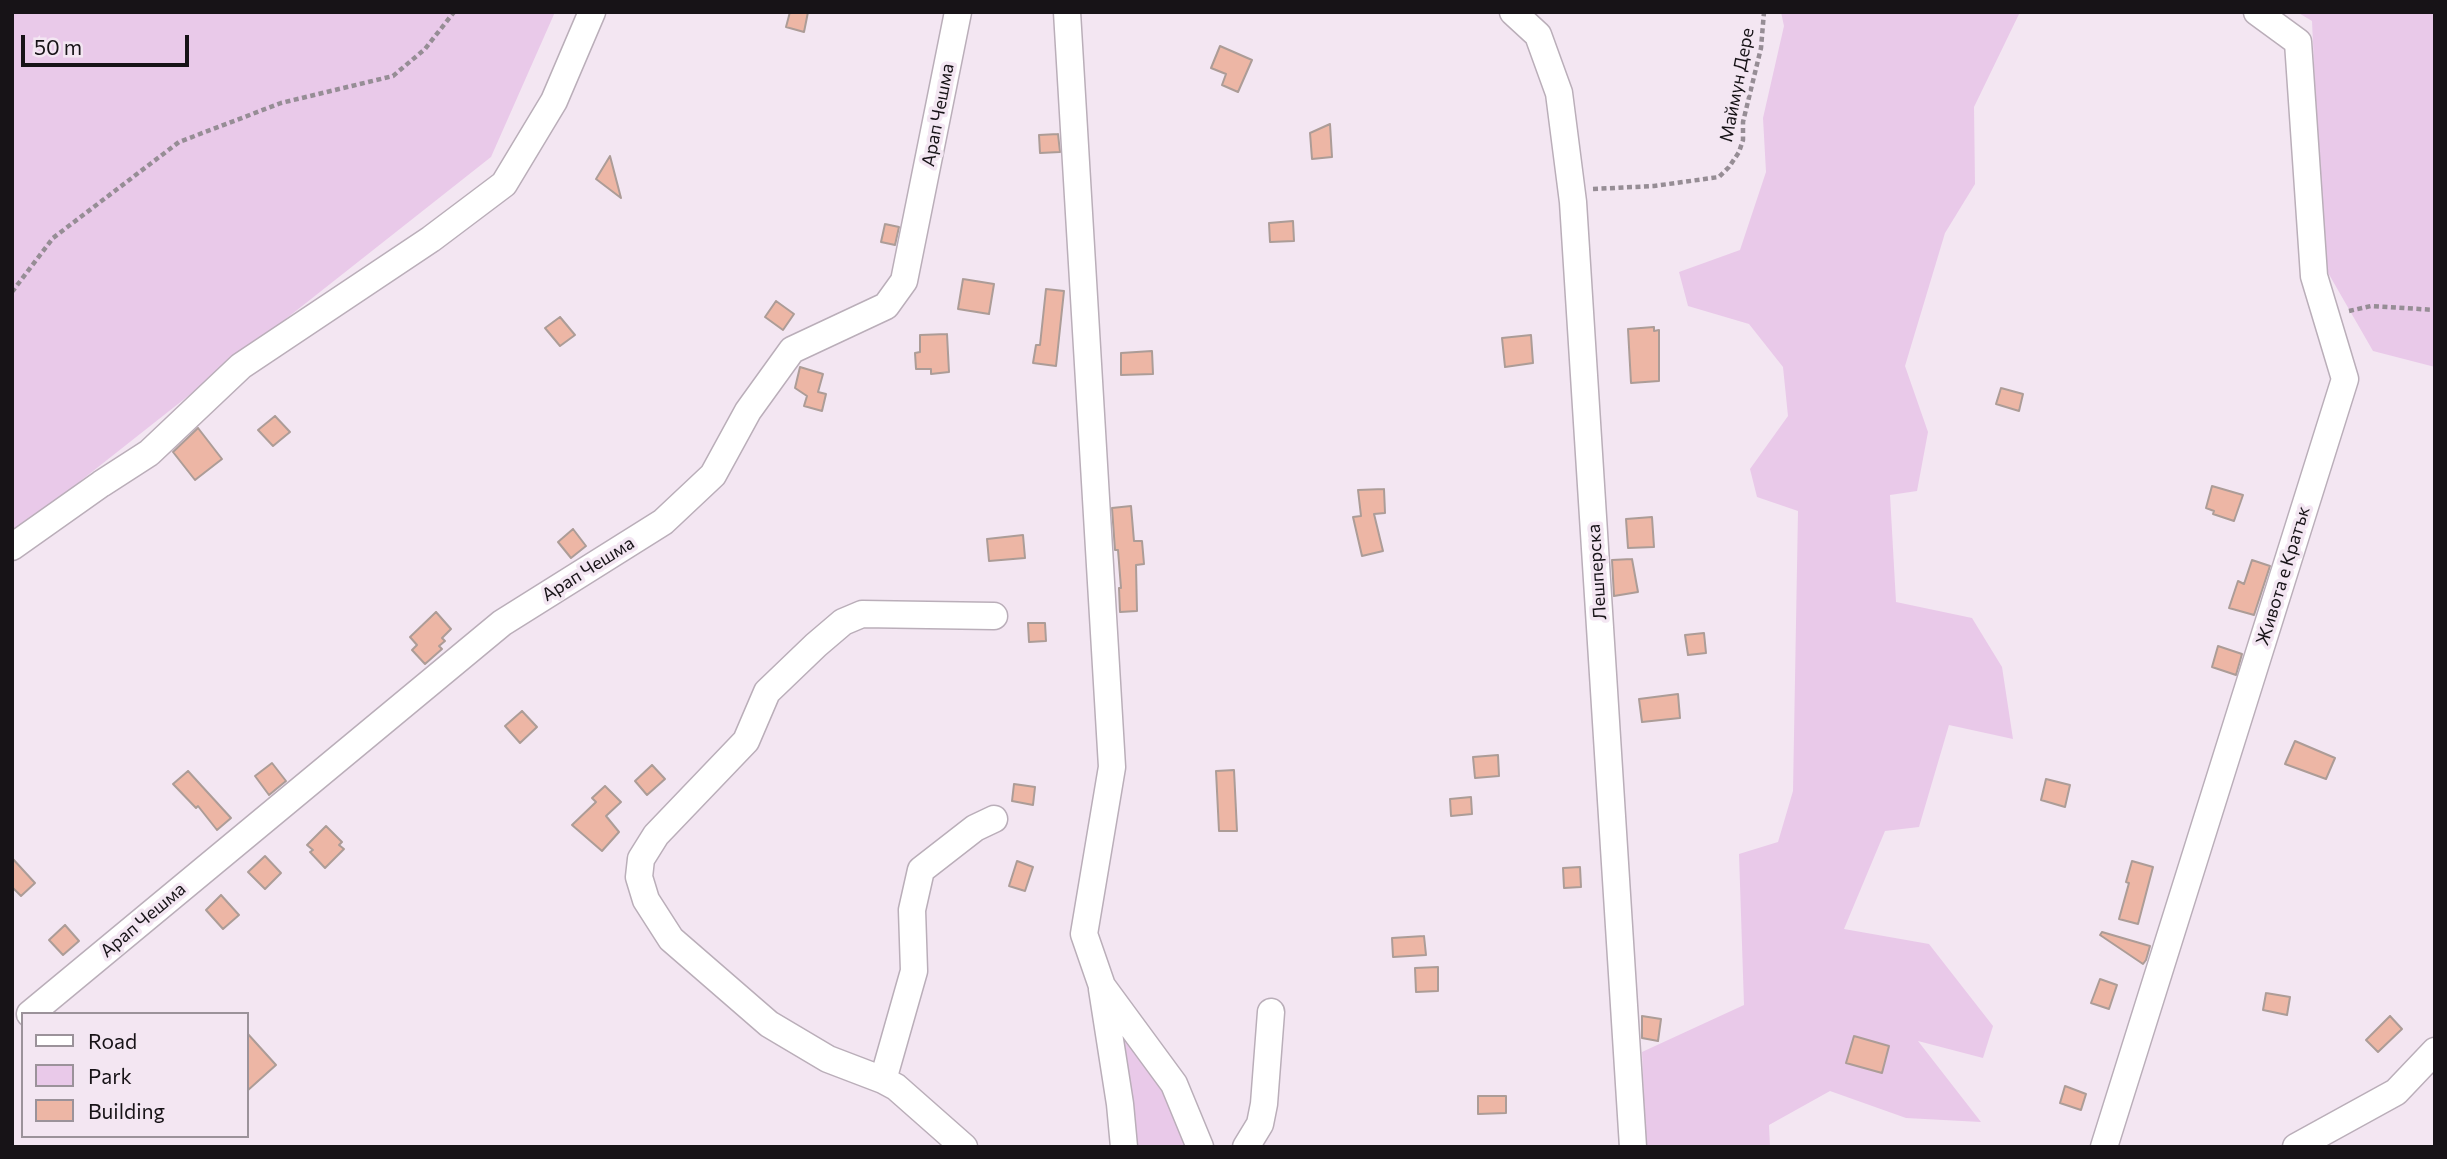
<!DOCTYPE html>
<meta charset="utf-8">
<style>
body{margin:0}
#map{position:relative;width:2447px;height:1159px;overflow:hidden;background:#f3e6f2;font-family:Commissioner,sans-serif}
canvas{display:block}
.frame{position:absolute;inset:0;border:14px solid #171317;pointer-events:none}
.legend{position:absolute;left:21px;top:1012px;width:228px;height:126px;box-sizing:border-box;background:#f3e6f2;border:2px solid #9b929a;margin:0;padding:9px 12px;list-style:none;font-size:21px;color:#171317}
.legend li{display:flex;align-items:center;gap:14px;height:35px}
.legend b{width:35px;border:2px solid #9b929a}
.scale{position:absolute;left:21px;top:35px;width:168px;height:32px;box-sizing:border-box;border:4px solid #171317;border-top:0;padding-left:9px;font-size:21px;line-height:24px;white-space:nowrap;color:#171317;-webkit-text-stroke:5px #f3e6f2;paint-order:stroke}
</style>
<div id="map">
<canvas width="2447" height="1159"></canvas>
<div class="frame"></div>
<ul class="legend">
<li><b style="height:9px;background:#fff"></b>Road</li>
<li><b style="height:19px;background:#e9c9e9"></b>Park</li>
<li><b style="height:19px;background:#edb6a5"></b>Building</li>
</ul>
<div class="scale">50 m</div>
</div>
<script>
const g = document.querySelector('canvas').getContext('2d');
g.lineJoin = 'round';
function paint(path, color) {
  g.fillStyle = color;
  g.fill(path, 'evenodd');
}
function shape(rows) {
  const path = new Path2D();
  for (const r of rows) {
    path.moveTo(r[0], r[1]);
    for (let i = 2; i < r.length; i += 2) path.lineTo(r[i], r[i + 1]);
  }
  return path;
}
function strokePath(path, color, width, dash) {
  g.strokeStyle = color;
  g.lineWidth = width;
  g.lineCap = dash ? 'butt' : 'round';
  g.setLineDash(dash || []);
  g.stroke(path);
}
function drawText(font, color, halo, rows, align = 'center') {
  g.font = font + ' Commissioner,sans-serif';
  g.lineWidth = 7;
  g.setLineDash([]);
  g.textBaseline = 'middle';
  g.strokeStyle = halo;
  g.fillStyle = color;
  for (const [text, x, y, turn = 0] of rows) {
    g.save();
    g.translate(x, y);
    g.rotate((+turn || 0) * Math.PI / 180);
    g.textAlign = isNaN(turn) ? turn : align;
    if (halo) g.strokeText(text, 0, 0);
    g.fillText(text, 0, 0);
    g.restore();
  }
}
paint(shape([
 [12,12,555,12,491,157,12,535],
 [1781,12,2020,12,1974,107,1975,184,1945,233,1905,366,1928,432,1917,491,1890,495,1896,602,1972,618,2002,667,2013,739,1949,725,1919,827,1885,831,1844,929,1929,944,1993,1026,1983,1058,1918,1041,1981,1122,1906,1118,1830,1091,1769,1125,1770,1147,1646,1147,1642,1052,1744,1005,1739,854,1778,842,1793,791,1798,511,1757,497,1750,469,1788,416,1783,367,1749,324,1688,306,1679,272,1740,250,1766,172,1763,118,1784,26],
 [2297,12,2435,12,2435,367,2373,351,2323,264,2312,21],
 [1102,986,1200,1147,1124,1147]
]), '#e9c9e9');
const building = shape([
 [790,12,808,12,804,32,786,27,790,12],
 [1220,46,1252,60,1238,92,1222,85,1226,74,1211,68,1220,46],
 [1330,124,1332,157,1312,159,1310,133,1330,124],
 [1058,134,1060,152,1040,153,1039,135,1058,134],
 [610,156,621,198,596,179,610,156],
 [1293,221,1294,241,1270,242,1269,223,1293,221],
 [885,224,899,227,895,245,881,242,885,224],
 [963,279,994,284,989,314,958,309,963,279],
 [1046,289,1064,291,1056,366,1033,363,1036,345,1040,345,1046,289],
 [776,301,794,314,783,330,765,317,776,301],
 [560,317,575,335,560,346,545,328,560,317],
 [1654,327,1654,331,1659,330,1659,381,1631,383,1628,329,1654,327],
 [947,334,949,372,931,374,931,369,916,369,915,353,920,352,920,335,947,334],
 [1531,335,1533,363,1505,367,1502,338,1531,335],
 [1152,351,1153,374,1121,375,1121,353,1152,351],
 [800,367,823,374,818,392,826,394,822,411,804,406,807,396,795,388,800,367],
 [2001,388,2023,394,2019,411,1996,404,2001,388],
 [275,416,290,432,273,446,258,430,275,416],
 [198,428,222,459,195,480,173,452,198,428],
 [2212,486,2243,495,2234,521,2213,514,2214,511,2206,508,2212,486],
 [1384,489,1385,513,1374,514,1383,551,1362,556,1353,517,1361,516,1358,490,1384,489],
 [1131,506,1134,541,1142,541,1144,564,1136,565,1137,611,1120,612,1119,588,1121,588,1118,550,1115,550,1112,508,1131,506],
 [1652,517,1654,547,1628,548,1626,519,1652,517],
 [573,529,586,546,571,558,558,542,573,529],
 [1023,535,1025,558,989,561,987,539,1023,535],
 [1632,559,1638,592,1614,596,1612,560,1632,559],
 [2252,560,2270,566,2254,615,2229,608,2238,581,2244,584,2252,560],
 [436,612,451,629,442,638,445,641,439,646,442,649,425,664,412,650,417,645,410,637,436,612],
 [1028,623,1045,623,1046,641,1029,642,1028,623],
 [1704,633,1706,653,1688,655,1685,635,1704,633],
 [2218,646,2242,654,2236,675,2212,667,2218,646],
 [1678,694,1680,718,1642,722,1639,699,1678,694],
 [522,711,537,727,520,743,505,726,522,711],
 [2295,741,2335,758,2326,779,2285,764,2295,741],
 [1498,755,1499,776,1475,778,1473,757,1498,755],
 [272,763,286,781,269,795,255,776,272,763],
 [652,765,665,779,647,795,635,781,652,765],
 [1234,770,1237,831,1219,831,1216,771,1234,770],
 [188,771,231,818,217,830,198,806,196,808,173,784,188,771],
 [2046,779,2070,785,2065,807,2041,800,2046,779],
 [1014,784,1035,787,1033,805,1012,801,1014,784],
 [605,786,621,802,606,816,619,832,602,851,572,825,596,802,592,798,605,786],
 [1471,797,1472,814,1451,816,1450,799,1471,797],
 [326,826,342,842,339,845,344,849,325,868,310,852,313,850,307,845,326,826],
 [265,856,281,873,265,889,248,872,265,856],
 [12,858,35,883,21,896,12,887,12,858],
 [1017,861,1033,867,1025,891,1009,886,1017,861],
 [2132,861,2153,867,2138,924,2119,919,2129,883,2126,882,2132,861],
 [1580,867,1581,887,1564,888,1563,868,1580,867],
 [221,895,239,915,223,929,206,910,221,895],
 [65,925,79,941,63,955,49,940,65,925],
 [2102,932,2150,946,2146,960,2143,964,2100,935,2102,932],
 [1424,936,1426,955,1393,957,1392,938,1424,936],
 [1438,967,1438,991,1416,992,1415,968,1438,967],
 [2100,979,2117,985,2109,1009,2091,1003,2100,979],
 [2266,993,2290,997,2287,1015,2263,1010,2266,993],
 [1642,1016,1661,1019,1658,1041,1642,1038,1642,1016],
 [2390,1016,2402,1029,2378,1052,2366,1040,2390,1016],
 [247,1033,276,1065,247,1091,247,1033],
 [1854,1036,1889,1046,1882,1073,1846,1063,1854,1036],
 [2065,1086,2086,1094,2081,1110,2060,1103,2065,1086],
 [1478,1096,1506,1096,1506,1113,1478,1114,1478,1096]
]);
paint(building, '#edb6a5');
strokePath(building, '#ac9c97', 2);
const minor = shape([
 [1067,12,1112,767,1084,934,1102,986,1174,1084,1200,1147],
 [1513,12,1538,35,1559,93,1573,202,1633,1147],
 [12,547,101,484,149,453,241,366,431,239,504,184,554,101,592,12],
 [1102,989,1120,1104,1124,1147],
 [30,1014,502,623,663,522,713,475,748,411,792,350,886,306,904,281,958,12],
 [883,1080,914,971,912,910,921,870,975,828,994,819],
 [964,1147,896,1087,883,1080,828,1059,769,1024,671,939,646,900,639,877,641,859,656,835,746,741,767,692,816,645,843,622,862,614,994,616],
 [1246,1147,1260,1124,1264,1104,1271,1012],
 [2104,1147,2345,379,2314,276,2298,42,2257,12],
 [2296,1147,2396,1092,2435,1051]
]);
strokePath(minor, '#baaeb9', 29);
strokePath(shape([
 [1593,189,1654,186,1719,177,1729,167,1739,152,1743,140,1743,122,1761,48,1764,12],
 [12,292,53,238,179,142,281,103,393,76,425,49,454,12],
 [2349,311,2371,306,2435,310]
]), '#968d95', 4.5, [5, 3.5]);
strokePath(minor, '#fff', 26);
drawText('18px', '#171317', '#f3e6f2', [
 ["Маймун Дере",1737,85,-79],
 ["Арап Чешма",938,115,-79],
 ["Арап Чешма",588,569,-32],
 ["Лешперска",1597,572,-94],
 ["Живота е Кратък",2283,576,-73],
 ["Арап Чешма",143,920,-40]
]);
</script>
